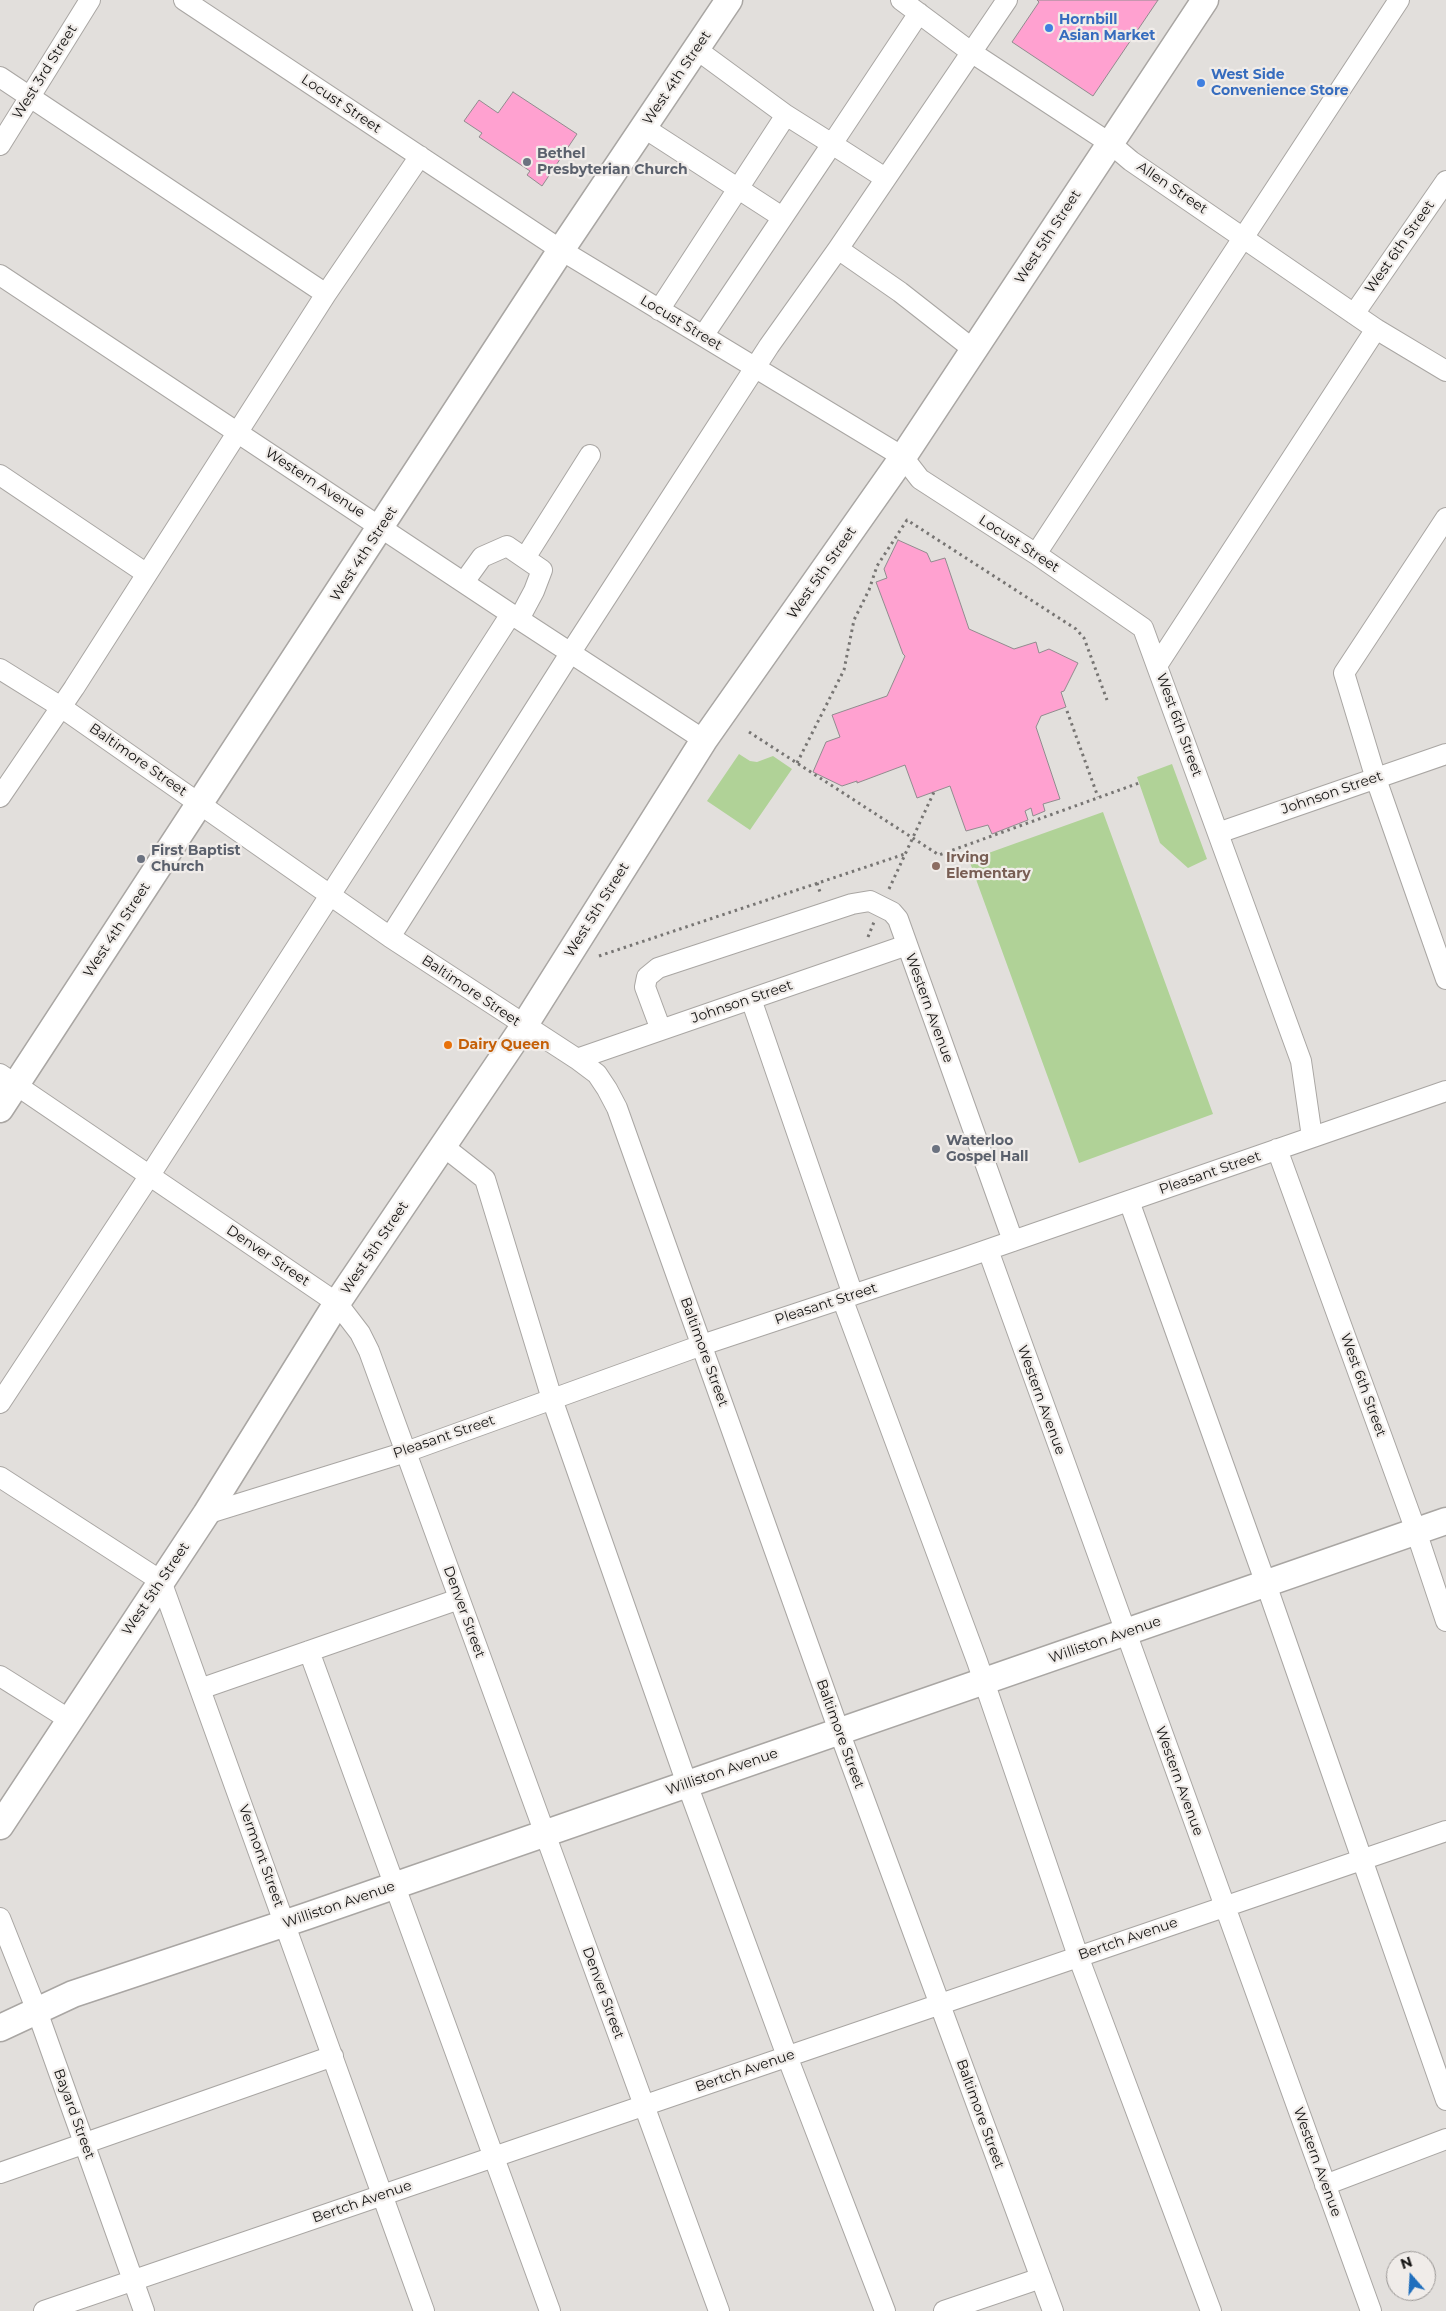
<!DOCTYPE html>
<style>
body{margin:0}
#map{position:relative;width:1446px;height:2311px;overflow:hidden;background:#e2dfdc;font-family:Montserrat,sans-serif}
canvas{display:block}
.north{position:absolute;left:1386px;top:2251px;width:50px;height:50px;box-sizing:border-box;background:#f0ece9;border:1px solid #989593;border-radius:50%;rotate:341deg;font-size:14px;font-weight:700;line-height:20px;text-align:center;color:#131211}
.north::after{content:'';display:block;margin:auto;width:18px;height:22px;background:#1f6ebd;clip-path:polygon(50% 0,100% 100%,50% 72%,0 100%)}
</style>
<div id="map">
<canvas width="1446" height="2311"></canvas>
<div class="north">N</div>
</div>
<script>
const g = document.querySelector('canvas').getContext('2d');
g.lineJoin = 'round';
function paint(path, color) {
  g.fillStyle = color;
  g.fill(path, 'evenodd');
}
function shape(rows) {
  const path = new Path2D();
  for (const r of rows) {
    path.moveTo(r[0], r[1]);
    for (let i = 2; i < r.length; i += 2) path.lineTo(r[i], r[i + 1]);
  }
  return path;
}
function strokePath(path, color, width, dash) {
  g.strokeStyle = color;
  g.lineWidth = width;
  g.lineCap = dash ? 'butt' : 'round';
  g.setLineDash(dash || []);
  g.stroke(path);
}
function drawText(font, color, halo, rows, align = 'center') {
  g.font = font + ' Montserrat,sans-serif';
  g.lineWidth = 4.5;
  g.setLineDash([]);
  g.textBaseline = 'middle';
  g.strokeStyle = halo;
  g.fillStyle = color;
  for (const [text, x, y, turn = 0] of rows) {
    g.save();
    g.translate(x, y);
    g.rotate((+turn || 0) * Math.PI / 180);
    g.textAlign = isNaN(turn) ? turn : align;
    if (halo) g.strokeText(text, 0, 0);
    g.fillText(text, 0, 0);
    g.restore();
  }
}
paint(shape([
 [739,754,750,761,757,762,773,756,792,769,750,830,707,801],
 [1172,764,1207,859,1188,868,1160,843,1137,777],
 [1103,812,1213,1114,1079,1163,969,860]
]), '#b0d297');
const building = shape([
 [1158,0,1093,96,1012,42,1039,2,1037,0,1158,0],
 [513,92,577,134,542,186,527,175,530,171,479,137,482,133,464,121,479,100,498,113,513,92],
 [898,540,927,553,931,562,945,558,969,629,1014,649,1036,642,1039,653,1049,649,1078,663,1064,691,1061,692,1066,707,1041,716,1036,727,1060,799,1043,804,1045,811,1033,816,1031,808,1025,811,1028,820,992,834,988,825,966,831,950,786,917,798,905,765,857,783,857,781,842,786,813,772,826,742,840,737,832,715,887,696,905,656,903,654,876,582,887,578,884,569,898,540]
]);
paint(building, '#ffa1d0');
strokePath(building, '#908c8e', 1);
const minor = shape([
 [184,0,561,250,903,457,920,479,1036,554,1143,628,1301,1061,1312,1137],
 [901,0,971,52,1111,144,1131,161,1376,329,1446,371],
 [696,49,786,115,832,144,919,13],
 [0,77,326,294],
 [643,127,782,217],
 [0,145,90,0],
 [838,249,900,292,974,350],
 [0,275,511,614,704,740],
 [659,310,786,115],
 [1354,314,1446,181],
 [703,336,832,144,885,178],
 [0,475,147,574],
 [1446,518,1344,673,1376,779,1446,979],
 [1036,554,1399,0],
 [525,558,590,455],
 [464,582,482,557,507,546,542,570,534,591,519,619],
 [1158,664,1376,329],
 [0,669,61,707,390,937,577,1059,597,1074,607,1089,617,1108,839,1731,1053,2311],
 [0,797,74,688,326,294,420,156],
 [1218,833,1446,754],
 [390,937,571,652,769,346,838,249,1007,0],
 [751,999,853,1295],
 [661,1030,645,987,647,977,658,968,852,904,870,901,892,912,898,919,1013,1241],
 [577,1059,907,945],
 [0,1074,337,1303,360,1333,369,1351,719,2311],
 [443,1146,485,1179,552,1399,687,1784,787,2056,885,2311],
 [1277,1149,1416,1531,1446,1621],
 [1129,1201,1266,1584,1446,2100],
 [988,1250,1371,2311],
 [842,1298,977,1661,1078,1956,1211,2311],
 [0,1403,150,1175,511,614],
 [0,1477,161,1581,424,2311],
 [206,1514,406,1452,702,1345,961,1259,1446,1091],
 [309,1651,550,2311],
 [0,1676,70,1720],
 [200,1689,459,1599],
 [0,1918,37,2011,144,2311],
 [0,2173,333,2056],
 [1325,2185,1446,2139],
 [44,2311,1446,1831],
 [944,2311,1041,2278]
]);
const major = shape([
 [0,1109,561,250,729,0],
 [0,1826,206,1514,337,1303,524,1026,704,740,903,457,1205,0],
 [0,2028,73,1994,307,1916,1446,1521]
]);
strokePath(minor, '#a9a6a3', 22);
strokePath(major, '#a9a6a3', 29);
strokePath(shape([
 [1067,711,1098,797],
 [749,732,939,855,1139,783],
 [797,763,844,670,854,620,869,590,877,566,907,520,1076,629,1084,638,1107,700],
 [817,883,821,895],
 [889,889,934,792],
 [868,937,874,922],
 [599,956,905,854]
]), '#777573', 3, [2.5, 4]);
strokePath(minor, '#fff', 20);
strokePath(major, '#fff', 26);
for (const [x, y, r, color] of [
 [1049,28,5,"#3f7fe0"],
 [1201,83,5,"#3f7fe0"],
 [527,162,5,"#6b7280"],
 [141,859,5,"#6b7280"],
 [936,866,5,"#8d6e63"],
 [448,1045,5,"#e8710a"],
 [936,1149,5,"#6b7280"]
]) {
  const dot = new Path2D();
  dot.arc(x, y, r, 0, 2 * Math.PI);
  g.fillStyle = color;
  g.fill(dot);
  strokePath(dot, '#f0ece9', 2);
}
drawText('bold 14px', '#366cbe', '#f0ece9', [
 ["Hornbill",1059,20],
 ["Asian Market",1059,36],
 ["West Side",1211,75],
 ["Convenience Store",1211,91]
], 'left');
drawText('14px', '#131211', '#f0ece9', [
 ["West 3rd Street",45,72,-58],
 ["West 4th Street",677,78,-56],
 ["Locust Street",341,104,34],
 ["Allen Street",1172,188,34],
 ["West 5th Street",1048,237,-57],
 ["West 6th Street",1400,247,-55],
 ["Locust Street",681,323,31],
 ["Western Avenue",315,483,33],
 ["Locust Street",1019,544,33],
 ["West 4th Street",364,554,-57],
 ["West 5th Street",822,573,-55],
 ["West 6th Street",1179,725,70],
 ["Baltimore Street",138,760,35],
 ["Johnson Street",1332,793,-19],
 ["West 5th Street",597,910,-58],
 ["West 4th Street",117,930,-57],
 ["Baltimore Street",471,991,34],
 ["Johnson Street",742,1002,-19],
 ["Western Avenue",929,1008,70],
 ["Pleasant Street",1210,1173,-19],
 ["West 5th Street",375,1248,-56],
 ["Denver Street",268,1256,34],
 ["Pleasant Street",826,1304,-18],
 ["Baltimore Street",704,1352,70],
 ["West 6th Street",1363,1385,70],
 ["Western Avenue",1041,1400,70],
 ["Pleasant Street",444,1437,-19],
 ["West 5th Street",156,1589,-56],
 ["Denver Street",464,1612,70],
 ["Williston Avenue",1105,1640,-19],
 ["Baltimore Street",840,1734,70],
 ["Williston Avenue",722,1772,-19],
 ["Western Avenue",1179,1781,70],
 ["Vermont Street",261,1856,70],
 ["Williston Avenue",339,1905,-19],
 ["Bertch Avenue",1128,1939,-19],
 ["Denver Street",603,1993,70],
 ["Bertch Avenue",745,2071,-19],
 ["Bayard Street",74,2114,70],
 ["Baltimore Street",980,2114,70],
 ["Western Avenue",1317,2162,70],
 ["Bertch Avenue",362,2202,-19]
]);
drawText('bold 14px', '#5b616d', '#f0ece9', [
 ["Bethel",537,154],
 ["Presbyterian Church",537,170],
 ["First Baptist",151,851],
 ["Church",151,867],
 ["Waterloo",946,1141],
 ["Gospel Hall",946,1157]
], 'left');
drawText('bold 14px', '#785e54', '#f0ece9', [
 ["Irving",946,858],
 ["Elementary",946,874]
], 'left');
drawText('bold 14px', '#c56008', '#f0ece9', [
 ["Dairy Queen",458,1045]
], 'left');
</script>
